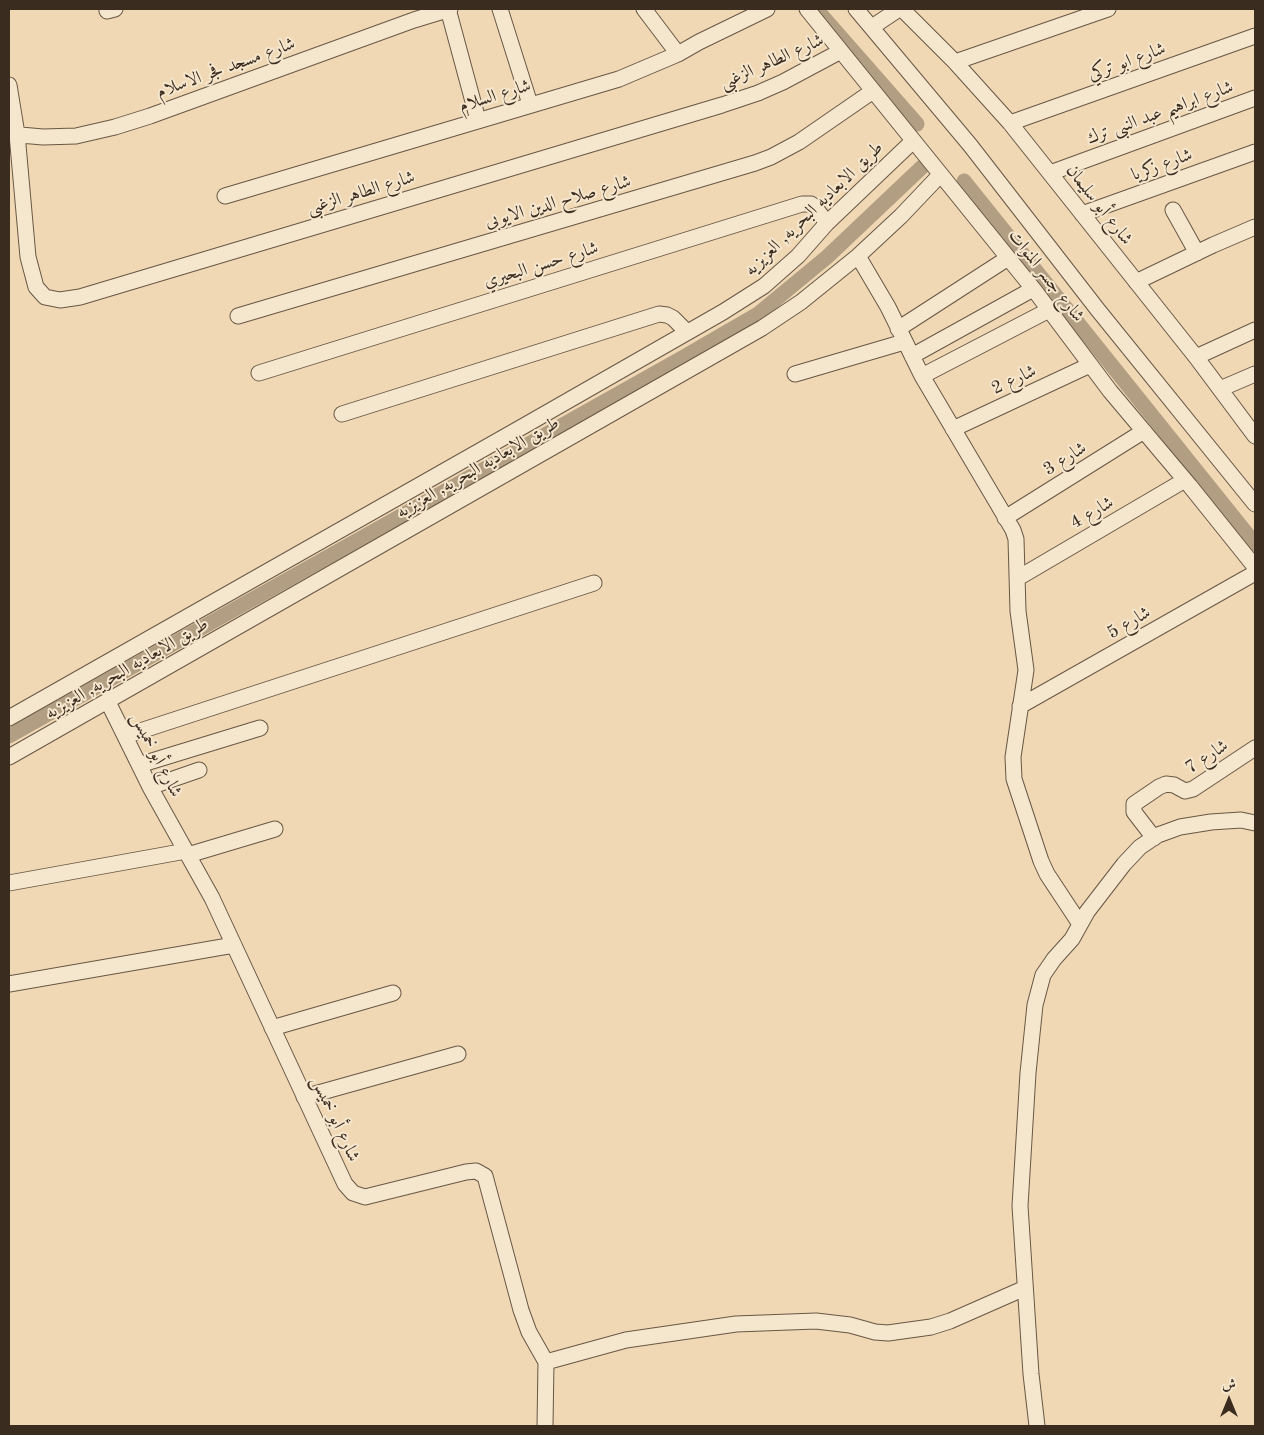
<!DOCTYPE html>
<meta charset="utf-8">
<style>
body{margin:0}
#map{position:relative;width:1264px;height:1435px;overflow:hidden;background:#f0d8b4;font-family:"Old Standard TT",Amiri,serif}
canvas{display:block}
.frame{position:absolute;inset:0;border:10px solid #3b2c20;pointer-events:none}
.north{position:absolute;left:1204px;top:1375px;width:50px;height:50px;-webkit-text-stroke:4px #f5e6ce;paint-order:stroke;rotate:0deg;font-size:14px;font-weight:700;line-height:20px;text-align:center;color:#3b2c20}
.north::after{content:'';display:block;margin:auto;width:18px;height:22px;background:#3b2c20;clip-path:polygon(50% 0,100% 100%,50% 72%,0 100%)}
</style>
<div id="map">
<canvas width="1264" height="1435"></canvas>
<div class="frame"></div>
<div class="north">ش</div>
</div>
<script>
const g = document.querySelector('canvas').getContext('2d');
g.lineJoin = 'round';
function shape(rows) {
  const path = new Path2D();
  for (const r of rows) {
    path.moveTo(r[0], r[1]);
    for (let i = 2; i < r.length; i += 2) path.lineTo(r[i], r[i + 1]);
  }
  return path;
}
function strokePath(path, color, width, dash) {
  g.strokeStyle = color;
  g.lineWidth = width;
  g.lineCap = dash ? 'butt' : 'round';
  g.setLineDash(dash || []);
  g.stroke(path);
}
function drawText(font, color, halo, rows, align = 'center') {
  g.font = font + ' "Old Standard TT",Amiri,serif';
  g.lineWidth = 4;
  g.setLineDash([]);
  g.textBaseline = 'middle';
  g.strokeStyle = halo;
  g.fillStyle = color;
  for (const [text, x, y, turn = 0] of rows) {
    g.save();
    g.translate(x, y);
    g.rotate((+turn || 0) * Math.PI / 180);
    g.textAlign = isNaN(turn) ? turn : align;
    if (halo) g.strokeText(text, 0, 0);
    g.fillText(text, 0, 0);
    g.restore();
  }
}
strokePath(shape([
 [816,9,917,124],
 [964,181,1255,544],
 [9,736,682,358,758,314,827,257,922,167]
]), '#b29e82', 15);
const minor = shape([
 [448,9,478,120],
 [500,9,530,104],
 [644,9,678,54],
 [807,9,1035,291,1110,391,1190,486,1255,567],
 [856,9,970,145,1098,310,1255,504],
 [902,9,955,62,1010,123,1196,357,1255,436],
 [107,11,115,9],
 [872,27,899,9],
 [955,62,1108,9],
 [9,85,17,134,28,257,36,287,45,297,60,300,80,297,722,105,758,93,783,82,841,51],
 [1010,123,1255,36],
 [9,134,43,137,76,136,115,127,150,116,414,20,450,9],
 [1050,173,1255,98],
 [225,196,619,79,678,54,699,42,767,9],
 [1173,210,1197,253],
 [1082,214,1255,152],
 [858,256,888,307,922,376,1013,530,1016,539,1018,611,1026,670,1013,757,1014,779,1041,861,1047,874,1080,924],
 [1136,282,1213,245,1255,227],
 [238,316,755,163,771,157,799,142,873,91],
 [898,329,1008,258],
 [912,356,1033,289],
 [1196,357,1255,330],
 [259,373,802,204,811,204,814,206,827,223],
 [795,374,904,342],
 [922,376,1049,310],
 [1220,389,1255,374],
 [342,414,659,314,667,315,673,318,687,332],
 [953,429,1090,365],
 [1005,518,1144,431],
 [1018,578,1185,480],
 [108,702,150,787,212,898,345,1184,353,1193,365,1197,466,1172,476,1171,485,1176,521,1310,529,1332,546,1362,545,1426],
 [1020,706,1255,573],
 [9,718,522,427,723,312,764,286,798,256,827,223,913,141],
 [125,736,594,583],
 [9,757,762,328,801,302,858,256,901,216,940,175],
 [139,765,260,728],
 [150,787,199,770],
 [1154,838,1134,812,1134,804,1159,787,1166,784,1174,785,1185,791,1193,789,1255,748],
 [188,855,275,829],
 [9,883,186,851],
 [9,984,234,945],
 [272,1028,393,993],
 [304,1097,458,1054],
 [546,1362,626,1340,736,1324,816,1321,850,1325,875,1332,888,1333,931,1327,950,1321,1025,1288],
 [1037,1426,1031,1374,1020,1206,1028,1073,1035,1005,1043,975,1054,959,1072,939,1087,912,1124,864,1140,847,1158,835,1180,827,1211,822,1241,820,1255,823]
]);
strokePath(minor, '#685745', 17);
strokePath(minor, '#f5e6ce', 15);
drawText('18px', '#3b2c20', '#f5e6ce', [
 ["شارع الطاهر الزغبى",772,62,-24],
 ["شارع ابو تركي",1127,62,-20],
 ["شارع مسجد فجر الاسلام",226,68,-20],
 ["شارع السلام",495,96,-17],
 ["شارع ابراهيم عبد النبى ترك",1160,113,-20],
 ["شارع زكريا",1162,165,-20],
 ["شارع الطاهر الزغبى",361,193,-17],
 ["شارع صلاح الدين الايوبى",558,202,-16],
 ["شارع أبو سليمان",1099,205,52],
 ["طريق الابعاديه البحريه, العزيزيه",814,209,-44],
 ["شارع حسن البحيري",541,265,-17],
 ["شارع جسر المنوات",1046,276,52],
 ["شارع 2",1014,380,-25],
 ["شارع 3",1065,459,-32],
 ["طريق الابعاديه البحريه, العزيزيه",478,468,-30],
 ["شارع 4",1092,513,-30],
 ["شارع 5",1129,623,-30],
 ["طريق الابعاديه البحريه, العزيزيه",127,669,-30],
 ["شارع أبو خميس",156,755,63],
 ["شارع 7",1207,757,-33],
 ["شارع أبو خميس",335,1119,65]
]);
</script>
